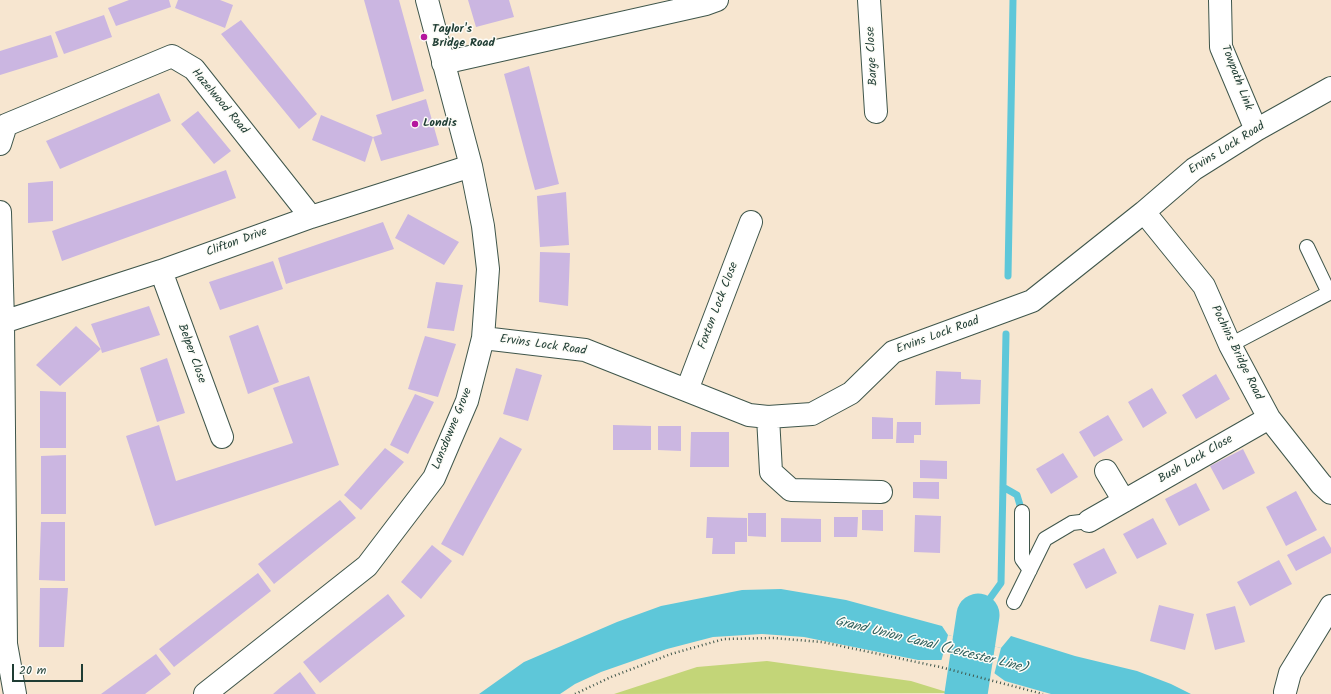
<!DOCTYPE html>
<style>
body{margin:0}
#map{position:relative;width:1331px;height:694px;overflow:hidden;background:#f7e6d0;font-family:Kalam,sans-serif}
canvas{display:block}
.scale{position:absolute;left:12px;top:664px;width:71px;height:18px;box-sizing:border-box;border:2px solid #1f3d34;border-top:0;padding-left:5px;font-size:12px;line-height:14px;white-space:nowrap;color:#1f3d34;-webkit-text-stroke:3px #fdfcf7;paint-order:stroke}
</style>
<div id="map">
<canvas width="1331" height="694"></canvas>
<div class="scale">20 m</div>
</div>
<script>
const g = document.querySelector('canvas').getContext('2d');
g.lineJoin = 'round';
function paint(path, color) {
  g.fillStyle = color;
  g.fill(path, 'evenodd');
}
function shape(rows) {
  const path = new Path2D();
  for (const r of rows) {
    path.moveTo(r[0], r[1]);
    for (let i = 2; i < r.length; i += 2) path.lineTo(r[i], r[i + 1]);
  }
  return path;
}
function strokePath(path, color, width, dash) {
  g.strokeStyle = color;
  g.lineWidth = width;
  g.lineCap = dash ? 'butt' : 'round';
  g.setLineDash(dash || []);
  g.stroke(path);
}
function drawText(font, color, halo, rows, align = 'center') {
  g.font = font + ' Kalam,sans-serif';
  g.lineWidth = 3;
  g.setLineDash([]);
  g.textBaseline = 'middle';
  g.strokeStyle = halo;
  g.fillStyle = color;
  for (const [text, x, y, turn = 0] of rows) {
    g.save();
    g.translate(x, y);
    g.rotate((+turn || 0) * Math.PI / 180);
    g.textAlign = isNaN(turn) ? turn : align;
    if (halo) g.strokeText(text, 0, 0);
    g.fillText(text, 0, 0);
    g.restore();
  }
}
paint(shape([
 [767,661,911,681,950,693,614,694,697,667]
]), '#c3d578');
paint(shape([
 [781,589,846,600,942,626,948,635,1001,648,1011,636,1075,656,1137,671,1171,684,1191,694,1051,694,1005,681,994,673,942,660,918,660,804,637,762,634,713,637,667,649,601,672,575,684,560,694,479,694,524,662,617,622,661,606,742,590]
]), '#5ec7d9');
paint(shape([
 [948,635,1001,648,994,675,941,662]
]), '#f7e6d0');
strokePath(shape([
 [1008,276,1013,0],
 [1003,487,1017,495,1022,512],
 [978,615,1001,583,1006,334]
]), '#5ec7d9', 7);
strokePath(shape([
 [966,694,978,615]
]), '#5ec7d9', 43);
paint(shape([
 [129,0,169,0,171,7,116,26,108,8],
 [178,0,220,0,233,5,225,28,175,8],
 [364,0,399,0,424,91,392,101],
 [468,0,509,0,514,17,476,27],
 [104,15,112,37,64,54,55,32],
 [241,20,317,114,299,129,221,34],
 [51,35,58,57,0,75,0,51],
 [529,66,559,184,535,190,504,74],
 [159,93,171,121,60,169,46,141],
 [426,99,439,145,381,161,373,137,382,134,376,115],
 [198,111,231,151,214,164,181,124],
 [321,115,373,137,365,162,312,140],
 [226,170,236,198,62,261,52,231],
 [53,181,53,221,28,223,28,183],
 [566,192,569,245,540,247,537,196],
 [408,214,459,242,444,265,395,238],
 [383,222,394,249,286,284,278,258],
 [540,252,570,253,568,306,539,302],
 [273,261,283,289,220,310,209,282],
 [436,282,463,285,454,331,427,328],
 [149,306,160,335,102,353,101,349,60,386,36,365,76,326,101,349,91,324],
 [258,325,279,382,248,394,229,336],
 [425,336,456,344,438,397,408,389],
 [167,358,185,413,157,422,140,368],
 [516,368,542,375,528,421,503,414],
 [936,371,961,372,961,379,981,380,980,404,935,405],
 [1216,374,1230,399,1196,419,1182,395],
 [309,376,339,465,155,526,126,436,159,425,176,481,293,443,273,388],
 [1152,388,1167,413,1143,428,1128,402],
 [40,391,66,392,66,448,40,448],
 [415,394,434,402,408,454,390,445],
 [1108,415,1123,440,1094,457,1079,432],
 [872,417,893,418,893,439,872,439],
 [897,422,921,422,921,435,914,435,914,443,896,443],
 [613,425,651,426,651,450,613,450],
 [658,426,681,426,681,451,658,450],
 [691,432,729,432,729,467,690,467],
 [500,437,522,449,463,556,441,544],
 [385,448,404,462,361,510,344,495],
 [1243,449,1255,473,1223,490,1210,466],
 [1063,453,1078,477,1051,494,1036,469],
 [66,455,66,514,41,514,41,456],
 [920,460,947,461,947,479,920,478],
 [913,482,939,482,939,499,913,498],
 [1196,483,1210,510,1179,526,1165,499],
 [1296,491,1317,530,1286,546,1266,507],
 [340,500,356,518,274,584,258,564],
 [862,510,883,510,883,531,862,530],
 [748,513,766,513,766,537,748,536],
 [915,515,941,516,940,553,914,552],
 [707,517,747,518,747,542,735,542,735,554,712,554,713,538,706,538],
 [834,517,858,517,857,537,834,537],
 [781,518,821,519,821,542,781,542],
 [1153,518,1167,544,1137,559,1123,534],
 [41,522,65,522,65,581,39,580],
 [1324,536,1331,548,1331,553,1296,571,1287,555],
 [432,545,452,561,421,599,401,582],
 [1104,548,1117,573,1086,589,1073,564],
 [1279,560,1292,584,1250,606,1237,582],
 [258,573,271,591,174,667,159,649],
 [40,588,68,588,64,647,39,647],
 [388,594,405,616,320,683,303,662],
 [1159,605,1194,614,1185,650,1150,641],
 [1235,606,1245,642,1215,650,1206,614],
 [156,654,171,674,145,694,101,694],
 [300,672,316,694,273,694,281,687]
]), '#cbb6e1');
const service = shape([
 [1230,345,1329,293,1307,247],
 [1022,512,1022,559,1030,570],
 [1014,602,1045,539,1072,523,1089,521]
]);
const minor = shape([
 [869,0,876,112],
 [1220,0,1221,47,1256,130],
 [443,63,706,4,717,0],
 [0,144,6,125,172,56,194,69,311,217],
 [0,212,3,322,6,644,15,694],
 [1144,212,1204,286,1230,345,1269,418,1321,484,1331,493],
 [161,271,222,437],
 [3,322,161,271,311,217,471,166],
 [483,338,585,350,749,415,768,417,812,414,851,393,893,352,1032,301,1144,212,1194,169,1256,130,1331,88],
 [687,390,751,222],
 [768,417,771,472,791,490,881,492],
 [1106,471,1124,501],
 [1089,521,1269,418],
 [1285,692,1290,673,1331,606],
 [205,694,367,566,434,478,467,401,483,338,488,269,483,226,471,166,427,0]
]);
strokePath(service, '#3f564b', 16);
strokePath(minor, '#3f564b', 24);
strokePath(shape([
 [575,694,611,677,671,654,724,639,774,638,822,642,940,667,1043,694]
]), '#3f564b', 2.5, [1, 3]);
strokePath(service, '#fff', 14);
strokePath(minor, '#fff', 22);
for (const [x, y, r, color] of [
 [424,37,4,"#b5179e"],
 [415,124,4,"#b5179e"]
]) {
  const dot = new Path2D();
  dot.arc(x, y, r, 0, 2 * Math.PI);
  g.fillStyle = color;
  g.fill(dot);
  strokePath(dot, '#fdfcf7', 1.5);
}
drawText('bold 12px', '#1f3d34', '#fdfcf7', [
 ["Taylor's",432,30],
 ["Bridge Road",432,44],
 ["Londis",423,124]
], 'left');
drawText('12px', '#1f3d34', '#fdfcf7', [
 ["Barge Close",873,56,-93],
 ["Towpath Link",1236,78,69],
 ["Hazelwood Road",219,102,50],
 ["Ervins Lock Road",1227,149,-32],
 ["Clifton Drive",237,243,-20],
 ["Foxton Lock Close",719,306,-69],
 ["Ervins Lock Road",938,336,-20],
 ["Ervins Lock Road",543,346,8],
 ["Pochins Bridge Road",1236,353,64],
 ["Belper Close",191,354,70],
 ["Lansdowne Grove",453,429,-68],
 ["Bush Lock Close",1196,460,-30]
]);
drawText('italic 13px', '#2f605d', '#fdfcf7', [
 ["Grand Union Canal (Leicester Line)",931,646,14]
]);
</script>
